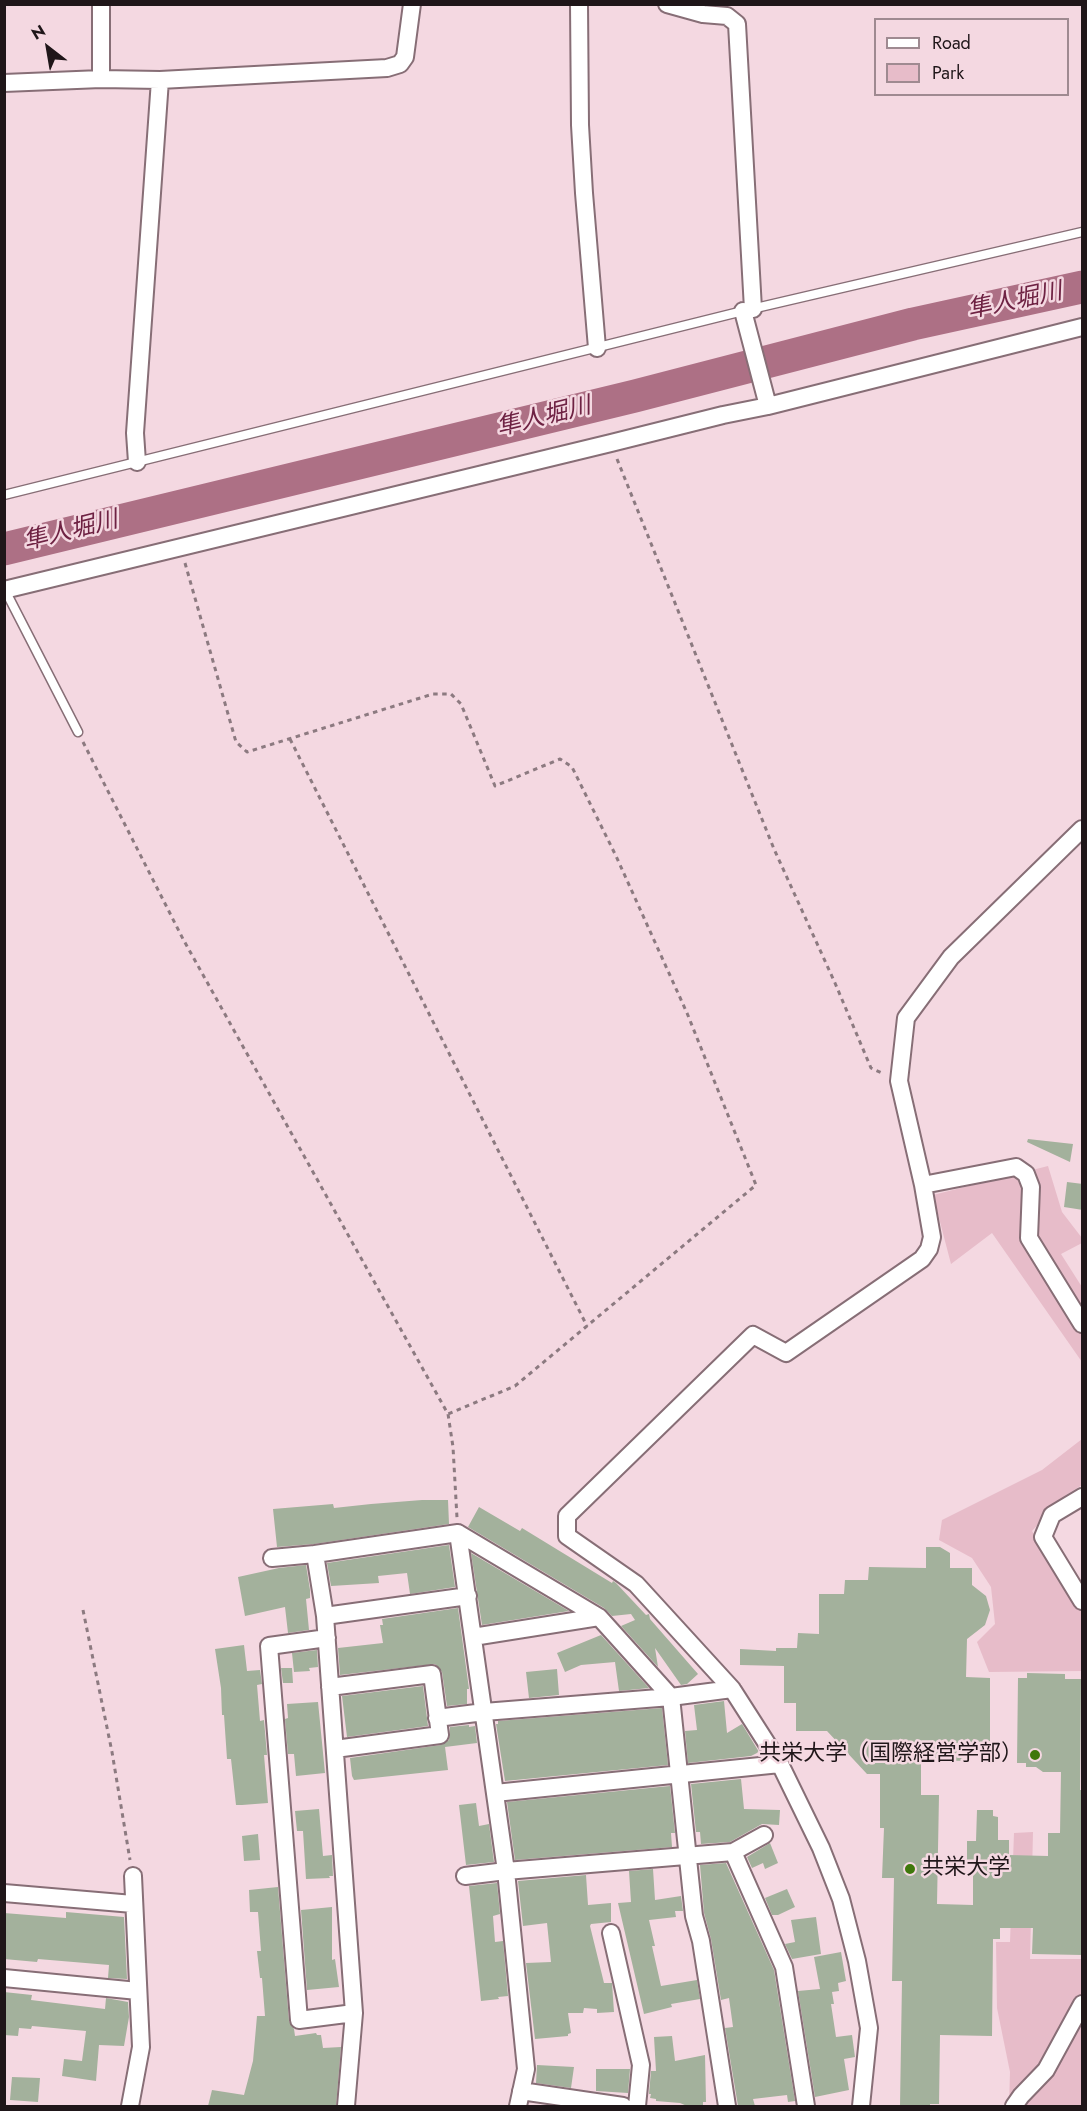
<!DOCTYPE html>
<meta charset="utf-8">
<style>
body{margin:0}
#map{position:relative;width:1087px;height:2111px;overflow:hidden;background:#f4d8e1;font-family:Jost,sans-serif}
canvas{display:block}
.frame{position:absolute;inset:0;border:6px solid #1f1619;pointer-events:none}
.legend{position:absolute;left:874px;top:18px;width:195px;height:78px;box-sizing:border-box;background:#f4d8e1;border:2px solid #9f8a91;margin:0;padding:8px 10px;list-style:none;font-size:18px;color:#1f1619}
.legend li{display:flex;align-items:center;gap:12px;height:30px}
.legend b{width:30px;border:2px solid #9f8a91}
.north{position:absolute;left:18px;top:18px;width:60px;height:60px;-webkit-text-stroke:4px #f4d8e1;paint-order:stroke;rotate:329deg;font-size:16px;font-weight:700;line-height:24px;text-align:center;color:#1f1619}
.north::after{content:'';display:block;margin:auto;width:21px;height:27px;background:#1f1619;clip-path:polygon(50% 0,100% 100%,50% 72%,0 100%)}
</style>
<div id="map">
<canvas width="1087" height="2111"></canvas>
<div class="frame"></div>
<ul class="legend">
<li><b style="height:8px;background:#fff"></b>Road</li>
<li><b style="height:16px;background:#e7bcc9"></b>Park</li>
</ul>
<div class="north">N</div>
</div>
<script>
const g = document.querySelector('canvas').getContext('2d');
g.lineJoin = 'round';
function paint(path, color) {
  g.fillStyle = color;
  g.fill(path, 'evenodd');
}
function shape(rows) {
  const path = new Path2D();
  for (const r of rows) {
    path.moveTo(r[0], r[1]);
    for (let i = 2; i < r.length; i += 2) path.lineTo(r[i], r[i + 1]);
  }
  return path;
}
function strokePath(path, color, width, dash) {
  g.strokeStyle = color;
  g.lineWidth = width;
  g.lineCap = dash ? 'butt' : 'round';
  g.setLineDash(dash || []);
  g.stroke(path);
}
function drawText(font, color, halo, rows, align = 'center') {
  g.font = font + ' Jost,"Noto Sans JP",sans-serif';
  g.lineWidth = 5;
  g.setLineDash([]);
  g.textBaseline = 'middle';
  g.strokeStyle = halo;
  g.fillStyle = color;
  for (const [text, x, y, turn = 0] of rows) {
    g.save();
    g.translate(x, y);
    g.rotate((+turn || 0) * Math.PI / 180);
    g.textAlign = isNaN(turn) ? turn : align;
    if (halo) g.strokeText(text, 0, 0);
    g.fillText(text, 0, 0);
    g.restore();
  }
}
paint(shape([
 [1048,1166,1062,1212,1082,1238,1082,1243,1061,1254,1082,1287,1082,1362,992,1233,951,1264,933,1195],
 [1082,1439,1082,1485,1066,1495,1032,1531,1082,1609,1082,1671,989,1672,977,1642,995,1624,991,1587,972,1558,939,1540,942,1520,1042,1470],
 [1033,1832,1030,1959,1082,1959,1082,2106,1009,2106,1010,2072,997,2008,996,1942,1010,1942,1014,1833]
]), '#e7bcc9');
strokePath(shape([
 [4,549,635,396,913,324,1082,287]
]), '#ad7085', 33);
paint(shape([
 [1028,1139,1073,1144,1070,1162,1027,1142],
 [1067,1182,1083,1184,1083,1210,1064,1207],
 [422,1500,448,1500,449,1524,314,1544,277,1547,273,1509,333,1504,334,1508,371,1504],
 [479,1507,520,1531,522,1528,612,1583,613,1581,616,1583,646,1615,649,1614,650,1619,698,1674,687,1684,681,1685,655,1648,658,1667,621,1626,635,1620,631,1614,612,1616,604,1608,468,1527],
 [449,1545,455,1587,410,1594,407,1573,378,1576,379,1583,331,1586,327,1563],
 [926,1547,940,1547,950,1553,950,1568,972,1568,972,1585,986,1596,990,1610,985,1625,967,1639,966,1677,990,1678,990,1741,975,1748,968,1761,921,1760,921,1795,939,1795,937,1904,973,1905,973,1863,967,1863,967,1841,976,1841,977,1810,993,1810,993,1816,998,1817,998,1840,1009,1840,1009,1855,1048,1856,1048,1833,1060,1833,1061,1772,1043,1772,1036,1767,1026,1767,1026,1763,1017,1763,1018,1678,1027,1678,1027,1673,1065,1674,1065,1679,1081,1679,1080,1790,1083,1790,1082,1955,1032,1954,1033,1928,1000,1928,1000,1939,993,1939,992,2036,940,2035,939,2104,930,2104,930,2106,900,2106,902,1981,892,1981,894,1878,882,1878,884,1828,880,1828,880,1774,867,1774,827,1731,796,1731,796,1703,784,1703,784,1666,740,1665,740,1649,776,1651,776,1648,797,1648,798,1633,819,1634,819,1594,844,1594,845,1580,868,1580,869,1567,926,1568],
 [471,1553,569,1611,482,1625],
 [306,1565,310,1590,310,1598,306,1599,309,1630,288,1633,285,1607,245,1616,238,1577,279,1568],
 [458,1608,469,1689,467,1689,467,1704,447,1706,442,1672,435,1664,340,1675,338,1648,383,1643,380,1625,383,1625,382,1619],
 [601,1635,649,1688,619,1691,615,1662,581,1665,565,1672,557,1653],
 [244,1645,247,1671,260,1670,262,1684,257,1685,260,1721,264,1720,267,1755,264,1755,268,1803,242,1805,236,1805,231,1759,227,1759,224,1715,222,1715,221,1688,215,1649],
 [317,1650,318,1667,309,1668,310,1671,294,1672,292,1653],
 [281,1668,292,1668,293,1683,283,1683],
 [557,1669,559,1695,529,1698,526,1672],
 [423,1686,428,1726,347,1737,342,1696],
 [724,1701,727,1733,742,1724,759,1752,751,1756,688,1763,685,1731,697,1730,694,1705],
 [318,1702,325,1773,296,1776,294,1754,288,1754,285,1719,288,1718,287,1704],
 [662,1708,668,1765,505,1781,496,1724,498,1724,498,1721],
 [469,1725,469,1727,475,1726,477,1743,445,1747,448,1770,354,1780,352,1776,350,1758,441,1745,449,1740,450,1727],
 [741,1779,744,1809,780,1810,779,1825,762,1824,730,1842,701,1844,700,1832,696,1832,691,1784],
 [670,1786,675,1833,671,1833,672,1847,515,1860,507,1802],
 [476,1803,479,1826,489,1824,494,1862,466,1865,459,1805],
 [319,1809,323,1856,332,1855,333,1876,329,1876,330,1878,306,1879,303,1831,297,1831,295,1811],
 [258,1834,260,1860,244,1861,242,1836],
 [770,1843,778,1863,765,1869,763,1863,752,1868,747,1857],
 [726,1863,774,1970,795,2101,788,2102,787,2095,753,2099,755,2106,738,2106,725,2028,733,2027,729,1998,721,2000,711,1939,704,1913,700,1865],
 [653,1869,655,1900,681,1896,683,1911,675,1911,676,1917,649,1920,655,1946,652,1946,661,1986,697,1980,700,1999,671,2004,672,2007,644,2014,618,1903,631,1902,629,1871],
 [586,1875,588,1905,611,1903,611,1922,591,1924,590,1926,604,1983,612,1983,614,2012,597,2013,597,2009,584,2008,583,2013,568,2013,571,2033,568,2034,568,2036,535,2039,526,1963,551,1962,547,1923,523,1926,518,1881],
 [497,1883,500,1914,493,1916,495,1942,503,1941,508,1996,498,1997,499,1999,481,2001,469,1886],
 [278,1887,289,2021,294,2029,295,2036,316,2033,317,2035,321,2035,323,2048,341,2047,336,2106,208,2106,212,2090,244,2095,253,2061,257,2016,265,2016,262,1978,260,1978,257,1951,261,1951,258,1912,250,1912,249,1890],
 [787,1889,795,1907,778,1915,772,1915,765,1898],
 [332,1907,332,1960,335,1959,339,1987,307,1990,301,1910],
 [66,1912,124,1917,127,1979,108,1978,109,1965,38,1959,37,1962,4,1959,4,1913,66,1918],
 [816,1917,821,1954,792,1959,785,1944,795,1942,791,1920],
 [841,1952,846,1981,838,1983,839,1991,832,1992,834,2004,831,2004,836,2037,852,2035,855,2057,844,2059,849,2090,815,2097,798,1991,820,1989,814,1957],
 [4,1992,32,1995,31,2000,105,2009,106,1998,128,2002,129,2017,124,2046,99,2045,96,2081,62,2076,64,2059,82,2061,86,2031,32,2026,31,2029,19,2028,18,2036,4,2035],
 [672,2036,675,2061,705,2055,706,2102,703,2102,703,2106,687,2106,680,2103,656,2101,656,2099,650,2098,651,2094,649,2094,651,2071,656,2071,654,2037],
 [537,2065,574,2067,571,2088,536,2083],
 [596,2069,630,2069,628,2093,596,2091],
 [12,2077,40,2078,38,2102,10,2100]
]), '#a3b19c');
const service = shape([
 [4,495,743,311,1082,232],
 [5,590,78,732]
]);
const minor = shape([
 [101,4,101,79],
 [579,4,580,125,584,193,597,348],
 [667,4,703,14,727,16,737,24,753,309],
 [4,83,101,79,160,80,387,68,400,64,405,57,412,4],
 [743,311,768,406],
 [137,462,135,433,160,80],
 [4,590,611,443,723,415,768,406,1082,327],
 [923,1185,1016,1167,1026,1174,1031,1187,1029,1238,1082,1324],
 [1082,1497,1052,1515,1043,1537,1082,1601],
 [458,1533,506,1871,526,2069,518,2106],
 [315,1554,325,1616,354,2013,346,2106],
 [272,1558,315,1554,458,1533,599,1617,671,1697,694,1916,701,1941,727,2106],
 [325,1616,468,1596],
 [473,1637,599,1617],
 [327,1638,269,1646,299,2020,354,2013],
 [330,1687,432,1674,440,1735,335,1749],
 [437,1718,484,1712,671,1697,732,1689],
 [495,1793,780,1764],
 [733,1852,784,1967,806,2106],
 [465,1876,506,1871,733,1852,764,1835],
 [4,1893,133,1904],
 [611,1933,641,2065,637,2106],
 [4,1978,138,1991],
 [521,2091,623,2106],
 [130,2106,141,2047,133,1876],
 [861,2106,869,2028,857,1961,841,1899,821,1848,780,1764,732,1689,636,1584,567,1536,567,1516,753,1335,786,1353,922,1259,929,1249,932,1237,923,1185,899,1081,906,1018,951,957,1082,829],
 [1014,2106,1021,2096,1046,2070,1082,2004]
]);
strokePath(service, '#876e76', 11);
strokePath(minor, '#876e76', 20);
strokePath(shape([
 [617,459,774,849,835,983,871,1068,884,1074],
 [185,563,236,742,247,752,433,694,451,694,461,704,495,786,560,759,572,767,616,856,687,1013,756,1185,515,1386,448,1414],
 [290,739,587,1326],
 [83,742,183,939,448,1414,453,1447,457,1518],
 [83,1610,112,1752,130,1860]
]), '#8c7a80', 3, [4.5, 4.5]);
strokePath(service, '#fff', 8);
strokePath(minor, '#fff', 16);
for (const [x, y, r, color] of [
 [1035,1755,6,"#3f780b"],
 [910,1869,6,"#3f780b"]
]) {
  const dot = new Path2D();
  dot.arc(x, y, r, 0, 2 * Math.PI);
  g.fillStyle = color;
  g.fill(dot);
  strokePath(dot, '#f4d8e1', 2);
}
drawText('22px', '#1f1619', '#f4d8e1', [
 ["共栄大学（国際経営学部）",1023,1755],
 ["共栄大学",922,1869,"left"]
], 'right');
drawText('italic 24px', '#6e2243', '#f4d8e1', [
 ["隼人堀川",1015,302,-12],
 ["隼人堀川",544,418,-14],
 ["隼人堀川",71,532,-14]
]);
</script>
